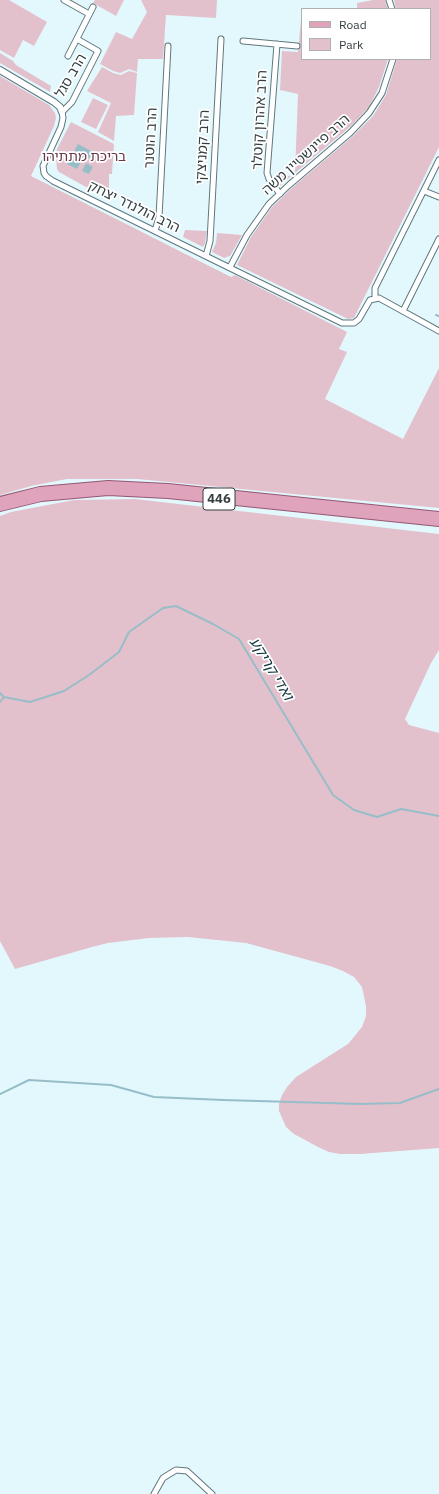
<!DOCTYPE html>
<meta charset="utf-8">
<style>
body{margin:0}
#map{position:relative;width:439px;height:1494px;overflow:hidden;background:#e3f8fd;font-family:"IBM Plex Sans",sans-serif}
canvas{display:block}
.legend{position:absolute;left:301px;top:8px;width:130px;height:52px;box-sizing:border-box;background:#fff;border:1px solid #aeb2b3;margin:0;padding:5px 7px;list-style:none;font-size:12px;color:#343e41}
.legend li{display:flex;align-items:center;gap:8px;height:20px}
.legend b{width:20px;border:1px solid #aeb2b3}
</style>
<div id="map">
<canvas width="439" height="1494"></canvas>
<ul class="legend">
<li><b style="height:5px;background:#dfa3bb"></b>Road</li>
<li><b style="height:11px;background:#e3c1cc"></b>Park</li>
</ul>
</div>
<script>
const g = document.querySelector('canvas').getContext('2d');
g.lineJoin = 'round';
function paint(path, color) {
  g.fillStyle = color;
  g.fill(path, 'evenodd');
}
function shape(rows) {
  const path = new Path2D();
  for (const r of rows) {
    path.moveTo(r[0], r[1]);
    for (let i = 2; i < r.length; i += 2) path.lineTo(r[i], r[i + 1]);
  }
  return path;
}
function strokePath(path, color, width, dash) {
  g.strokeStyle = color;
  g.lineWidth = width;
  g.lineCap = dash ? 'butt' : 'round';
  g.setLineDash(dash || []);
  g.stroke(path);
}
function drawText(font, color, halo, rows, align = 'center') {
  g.font = font + ' "IBM Plex Sans","Noto Sans Hebrew",sans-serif';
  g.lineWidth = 3.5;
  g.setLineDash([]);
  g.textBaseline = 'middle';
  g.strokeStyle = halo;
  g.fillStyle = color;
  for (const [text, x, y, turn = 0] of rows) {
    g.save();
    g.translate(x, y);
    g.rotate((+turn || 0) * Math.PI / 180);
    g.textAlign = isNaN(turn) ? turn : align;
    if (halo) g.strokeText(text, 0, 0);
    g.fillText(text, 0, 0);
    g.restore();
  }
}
paint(shape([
 [0,0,9,0,47,22,34,46,23,40,14,58,0,50],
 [95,0,124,0,116,16,93,3],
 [141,0,217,0,216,18,166,15,163,59,138,59,137,72,129,69,120,73,113,71,100,64,116,32,132,39,147,12],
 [373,0,385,0,388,9,357,9,357,3],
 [394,0,439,0,439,147,354,318,348,319,237,265,251,237,272,207,292,188,353,136,373,116,386,95,397,59,430,59,430,9,396,9],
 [301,20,302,20,302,59,388,59,379,87,369,107,351,126,295,173,298,94,280,90,282,51,298,52],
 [0,53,13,61,16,65,51,86,50,92,0,63],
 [102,67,113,73,121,75,129,71,137,73,134,115,116,116,114,141,98,132,111,103,87,91],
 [0,76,49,105,55,113,56,118,54,126,31,176,231,277,235,275,347,332,339,349,347,352,325,399,403,439,439,368,439,508,137,479,67,479,31,486,0,495],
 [93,98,108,105,96,129,81,122],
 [71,122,114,144,112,174,109,174,109,188,106,188,106,190,101,190,101,186,96,186,97,188,95,192,59,172,57,169,56,157,57,149],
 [274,175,291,176,280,186,275,181],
 [185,230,207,231,205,243,203,247,183,237],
 [217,233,242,235,230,256,224,258,212,252,216,243],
 [135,499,439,534,439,650,431,663,405,719,409,725,439,733,439,1148,360,1154,340,1154,329,1152,318,1147,294,1134,286,1127,279,1111,279,1104,282,1095,287,1087,296,1077,348,1044,362,1027,366,1016,366,1006,362,987,354,977,343,971,330,966,246,943,188,937,149,938,108,943,92,947,15,969,0,941,0,516,11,512,74,500]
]), '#e3c1cc');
paint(shape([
 [78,144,95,153,93,157,83,158,77,169,67,164],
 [86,163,93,167,89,174,82,171]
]), '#97bec8');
strokePath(shape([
 [436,315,439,316],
 [0,693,4,697,30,702,64,691,89,675,119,652,129,632,163,608,176,606,213,624,239,639,333,795,354,810,377,817,401,809,439,816],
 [0,702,4,697],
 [0,1094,29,1080,111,1085,154,1097,223,1100,361,1104,400,1103,439,1089]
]), '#97bec8', 2);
const minor = shape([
 [64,0,89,14],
 [389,0,392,9],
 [77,39,98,51,72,102,62,112,63,118,61,127,43,166,44,173,46,176,53,181,342,323,354,323,359,319,370,300,379,298,439,331],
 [243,41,297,46],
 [277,44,267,173,269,179,280,194],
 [68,56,93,7],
 [424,191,439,197],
 [155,231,159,217,168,46],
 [206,256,210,241,221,39],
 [230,267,247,235,269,204,289,185,350,133,369,113,382,93,393,59],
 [375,298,375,288,439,160],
 [403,311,439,239],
 [154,1494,163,1478,176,1470,187,1471,212,1494]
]);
const tertiary = shape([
 [0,70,54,102,60,107,62,112]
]);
const primary = shape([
 [0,501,40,491,108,485,168,488,439,516],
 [0,507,41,497,108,491,168,494,439,522]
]);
strokePath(minor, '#5f777d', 7);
strokePath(tertiary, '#5f777d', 8);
strokePath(primary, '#955773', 10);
strokePath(minor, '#fff', 5);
strokePath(tertiary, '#fff', 6);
strokePath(primary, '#dfa3bb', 8);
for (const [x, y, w] of [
 [219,499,32]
]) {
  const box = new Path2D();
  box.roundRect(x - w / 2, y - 11, w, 22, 3);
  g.fillStyle = '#fff';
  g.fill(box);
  strokePath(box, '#343e41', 1);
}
drawText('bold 13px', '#343e41', null, [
 ["446",219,499]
]);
drawText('14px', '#343e41', '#fff', [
 ["הרב סגל",71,76,-60],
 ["הרב אהרון קוטלר",260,120,-87],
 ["הרב הוטנר",151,138,-87],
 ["הרב קמניצקי",203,147,-87],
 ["הרב פיינשטיין משה",306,155,-42],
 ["הרב הולנדר יצחק",134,207,26]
]);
drawText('14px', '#69384b', '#fff', [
 ["בריכת מתתיהו",84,157]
]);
drawText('italic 15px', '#133840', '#fff', [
 ["ואדי קריקע",271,669,59]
]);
</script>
